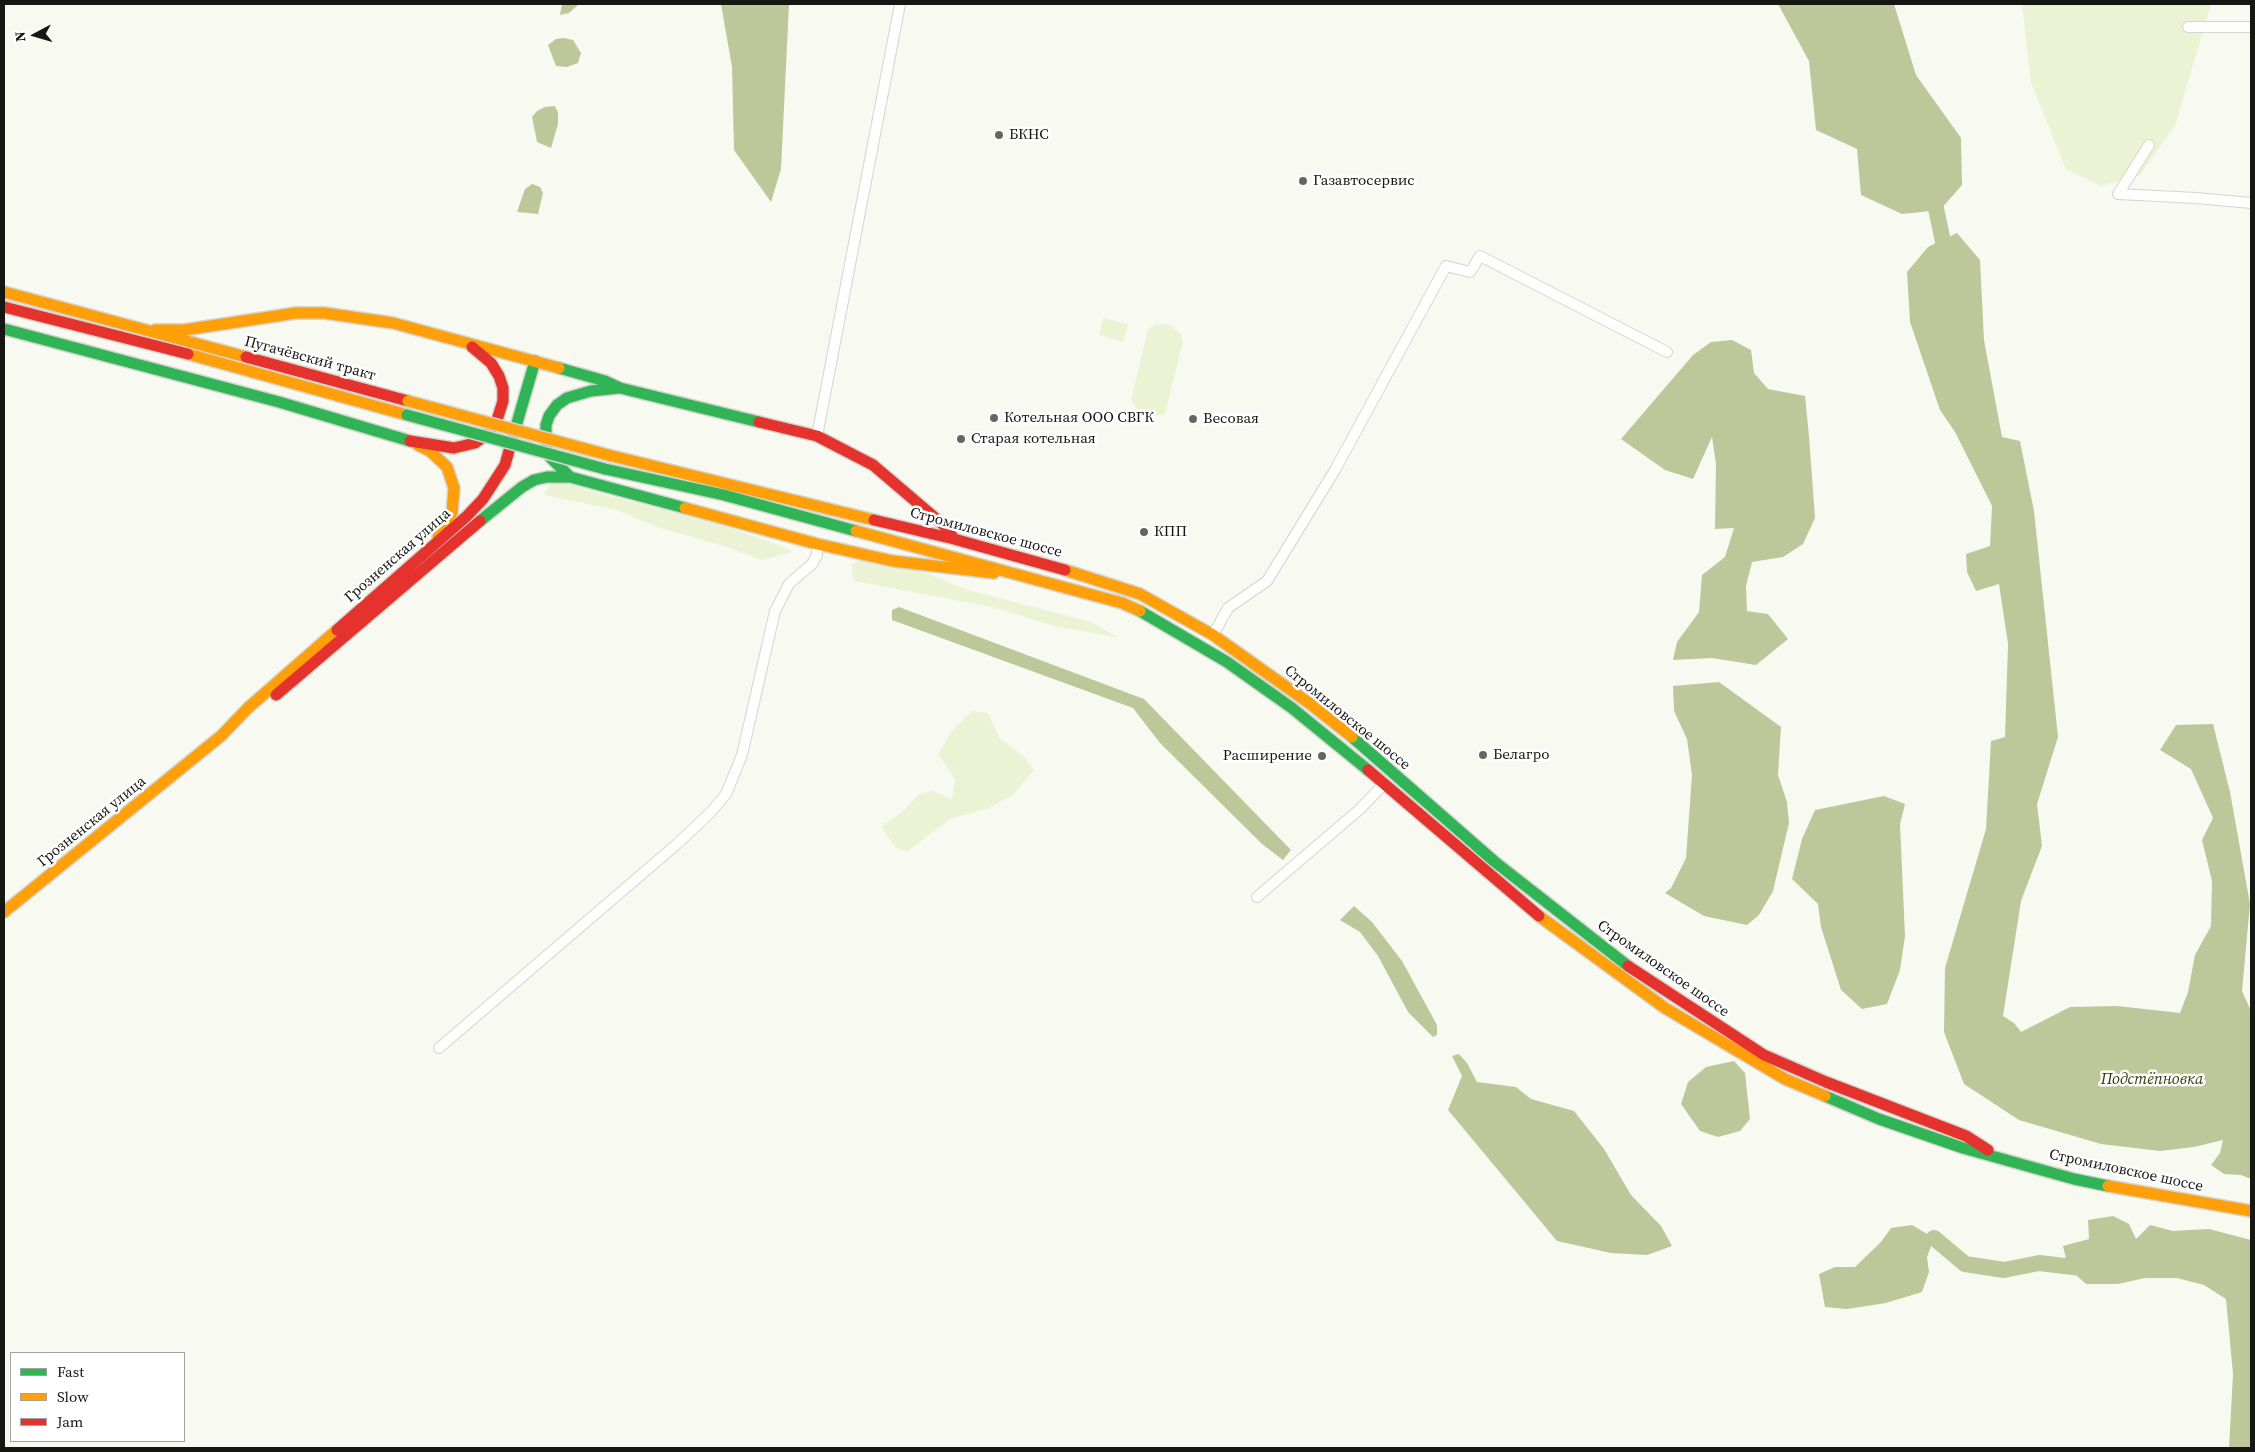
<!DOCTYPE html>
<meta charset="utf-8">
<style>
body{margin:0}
#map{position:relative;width:2255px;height:1452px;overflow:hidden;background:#f8faf2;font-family:"Source Serif 4",serif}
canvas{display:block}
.frame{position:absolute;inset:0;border:5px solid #161712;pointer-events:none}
.legend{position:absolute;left:10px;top:1352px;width:175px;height:90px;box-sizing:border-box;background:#fff;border:1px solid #a2a2a0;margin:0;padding:6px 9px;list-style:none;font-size:15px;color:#161712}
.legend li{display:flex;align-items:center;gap:10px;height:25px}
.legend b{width:25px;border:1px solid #a2a2a0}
.north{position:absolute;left:10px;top:10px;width:50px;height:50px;-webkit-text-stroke:4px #fff;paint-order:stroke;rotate:264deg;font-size:14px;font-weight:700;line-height:20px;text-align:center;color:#161712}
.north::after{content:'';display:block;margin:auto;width:18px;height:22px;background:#161712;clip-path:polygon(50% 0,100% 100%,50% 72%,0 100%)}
</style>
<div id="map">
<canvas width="2255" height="1452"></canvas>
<div class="frame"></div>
<ul class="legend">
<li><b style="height:6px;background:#30b455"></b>Fast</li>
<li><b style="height:6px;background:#ff9f0a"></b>Slow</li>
<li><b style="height:6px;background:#e5322d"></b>Jam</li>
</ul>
<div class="north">N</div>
</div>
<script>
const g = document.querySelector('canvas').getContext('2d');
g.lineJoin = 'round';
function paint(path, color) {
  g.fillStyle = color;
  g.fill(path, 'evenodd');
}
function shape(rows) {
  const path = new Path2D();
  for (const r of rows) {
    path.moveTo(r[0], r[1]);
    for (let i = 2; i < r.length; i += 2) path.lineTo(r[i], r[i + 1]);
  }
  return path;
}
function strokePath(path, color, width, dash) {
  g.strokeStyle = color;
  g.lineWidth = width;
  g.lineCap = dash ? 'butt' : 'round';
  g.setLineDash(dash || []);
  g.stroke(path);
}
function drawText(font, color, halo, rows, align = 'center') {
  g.font = font + ' "Source Serif 4",serif';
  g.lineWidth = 5;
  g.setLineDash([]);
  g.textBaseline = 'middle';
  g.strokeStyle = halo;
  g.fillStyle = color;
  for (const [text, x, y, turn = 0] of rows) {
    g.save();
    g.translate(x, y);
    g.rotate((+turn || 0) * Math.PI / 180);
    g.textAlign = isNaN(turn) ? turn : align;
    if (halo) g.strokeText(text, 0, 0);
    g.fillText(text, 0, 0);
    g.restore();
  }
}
paint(shape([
 [2022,4,2211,4,2175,126,2140,175,2101,186,2066,169,2031,83],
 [1103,318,1128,324,1123,342,1099,335],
 [1157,324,1170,325,1181,334,1183,342,1165,414,1149,417,1138,411,1131,400,1148,329],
 [553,478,587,490,715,523,782,546,793,552,762,560,724,546,657,527,617,510,544,495],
 [862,559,881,562,924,572,965,589,1091,622,1119,638,1054,626,992,607,854,581,851,565],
 [972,711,988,713,999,737,1024,757,1034,770,1013,795,989,808,950,819,907,852,895,847,881,827,902,812,919,794,932,791,952,799,955,779,938,754,951,732]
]), '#ecf3d4');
paint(shape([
 [562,4,578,4,578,5,569,13,560,15],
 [721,4,789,4,781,169,771,202,734,150,732,67],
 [1778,4,1894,4,1916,75,1961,138,1962,185,1940,210,1902,214,1861,195,1857,149,1816,130,1809,61],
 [564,38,573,40,581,53,578,63,567,67,556,66,548,45,556,39],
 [555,106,558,113,558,124,551,148,537,142,532,117,537,111,545,107],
 [532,184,540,187,543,193,538,214,517,212,525,189],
 [1957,233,1980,260,1984,340,2002,437,2020,441,2034,511,2058,737,2037,804,2042,846,2021,901,2003,1016,2014,1023,2021,1032,2070,1007,2117,1006,2180,1013,2188,992,2195,955,2211,926,2212,881,2202,840,2213,818,2191,769,2160,750,2176,725,2213,724,2230,792,2250,904,2242,991,2251,1011,2251,1179,2241,1175,2224,1174,2211,1165,2220,1153,2223,1140,2194,1147,2160,1151,2101,1144,2019,1120,1964,1084,1944,1032,1945,968,1986,829,1991,741,2005,737,2008,644,1999,584,1976,591,1967,572,1966,554,1990,546,1992,506,1955,432,1940,410,1910,322,1907,272,1928,247],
 [1732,340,1751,350,1754,373,1768,389,1805,396,1809,436,1815,518,1803,544,1783,557,1752,562,1746,586,1747,611,1768,614,1788,639,1756,665,1712,658,1673,660,1677,642,1699,612,1702,575,1725,557,1734,528,1715,529,1716,464,1712,437,1693,479,1665,470,1621,439,1693,355,1711,342],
 [899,607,1144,699,1291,850,1283,860,1262,844,1160,743,1133,708,892,620,892,610],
 [1719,682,1781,727,1778,775,1787,802,1789,823,1773,891,1759,915,1747,925,1704,916,1665,893,1671,888,1686,858,1692,775,1687,739,1674,711,1673,686],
 [1884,796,1905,804,1900,824,1905,936,1900,970,1887,1004,1862,1009,1841,990,1821,927,1818,904,1792,879,1802,839,1815,810],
 [1354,906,1372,922,1402,961,1437,1025,1437,1035,1433,1037,1408,1012,1378,956,1360,932,1340,920],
 [1459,1054,1467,1063,1477,1082,1516,1087,1531,1099,1574,1111,1604,1149,1631,1195,1661,1226,1672,1246,1647,1255,1611,1253,1557,1241,1448,1110,1462,1076,1452,1056],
 [1734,1061,1745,1073,1750,1119,1740,1131,1718,1137,1700,1131,1681,1104,1688,1082,1706,1067],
 [2113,1216,2129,1224,2136,1239,2150,1225,2173,1231,2209,1229,2251,1240,2251,1448,2229,1448,2233,1374,2226,1299,2204,1285,2177,1278,2145,1278,2118,1284,2086,1284,2068,1268,2063,1246,2089,1239,2088,1220],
 [1912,1225,1934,1238,1927,1257,1929,1272,1922,1292,1886,1303,1847,1309,1825,1307,1819,1274,1835,1267,1855,1267,1881,1242,1891,1228]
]), '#bdc79a');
strokePath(shape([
 [1932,189,1947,261],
 [1934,1238,1965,1264,2004,1270,2039,1263,2090,1269]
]), '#bdc79a', 16);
const street = shape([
 [2188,27,2251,27],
 [2149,145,2118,194,2196,198,2251,203],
 [817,436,900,4],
 [1213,635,1228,608,1267,581,1335,470,1446,266,1470,272,1480,256,1667,352],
 [1257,897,1360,809,1384,784],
 [439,1048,677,844,711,812,726,794,742,755,775,611,789,584,812,564,817,555,817,544]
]);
const fast = shape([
 [4,329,279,402,410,441],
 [559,368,605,381,620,388,759,422],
 [619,388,591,391,567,398,557,405,549,416,546,425,546,448,551,458,570,477,685,508],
 [510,447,535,361],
 [605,469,724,495,856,531],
 [480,521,522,487,534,480,547,477,570,477],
 [1140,611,1227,662,1292,708,1368,770],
 [1352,737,1495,862,1628,966],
 [1825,1096,1879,1119,1963,1148,2074,1179,2108,1186]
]);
const slow = shape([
 [4,292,246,357],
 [155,330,184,330,296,313,324,313,393,323,559,368],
 [188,354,407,415],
 [418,445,430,451,447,467,454,488,452,513,438,536],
 [608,455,874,520],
 [685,508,817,544,893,561,994,573],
 [856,531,1122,603,1140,611],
 [1065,570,1140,594,1213,635,1309,703,1352,737],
 [4,912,221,736,248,708,337,630],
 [1539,916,1665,1008,1785,1079,1825,1096],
 [2108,1186,2251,1211]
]);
const jam = shape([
 [4,307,188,354],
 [246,357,408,401],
 [759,422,817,436,873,465,947,528,954,539],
 [410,441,454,448,475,443,486,435,496,423,503,401,503,388,499,376,491,363,472,347],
 [874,520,954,539,1065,570],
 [337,630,467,516,483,499,505,465,510,447],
 [276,695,480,521],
 [1368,770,1539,916],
 [1628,966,1764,1055,1826,1082,1966,1136,1988,1150]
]);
strokePath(street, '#d3d5cf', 12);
strokePath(fast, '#d3d5cf', 14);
strokePath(slow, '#d3d5cf', 14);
strokePath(jam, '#d3d5cf', 14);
strokePath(street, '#fefefd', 10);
strokePath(fast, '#30b455', 11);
strokePath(slow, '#ff9f0a', 11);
strokePath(jam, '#e5322d', 11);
const fastBridge = shape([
 [407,415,605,469]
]);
const slowBridge = shape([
 [408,401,608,455]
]);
strokePath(fastBridge, '#d3d5cf', 14, []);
strokePath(slowBridge, '#d3d5cf', 14, []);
strokePath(fastBridge, '#30b455', 11);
strokePath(slowBridge, '#ff9f0a', 11);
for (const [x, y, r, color] of [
 [999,135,5,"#656660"],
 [1303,181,5,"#656660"],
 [994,418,5,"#656660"],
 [1193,419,5,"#656660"],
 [961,439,5,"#656660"],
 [1144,532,5,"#656660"],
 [1483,755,5,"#656660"],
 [1322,756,5,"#656660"]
]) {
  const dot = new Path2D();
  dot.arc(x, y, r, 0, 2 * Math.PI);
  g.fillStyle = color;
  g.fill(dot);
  strokePath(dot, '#fff', 2);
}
drawText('15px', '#161712', '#fff', [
 ["БКНС",1009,135],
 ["Газавтосервис",1313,181],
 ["Котельная ООО СВГК",1004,418],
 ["Весовая",1203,419],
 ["Старая котельная",971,439],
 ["КПП",1154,532],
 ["Белагро",1493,755],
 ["Расширение",1312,756,"right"]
], 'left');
drawText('15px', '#161712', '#fff', [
 ["Пугачёвский тракт",310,359,15],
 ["Стромиловское шоссе",986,533,15],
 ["Грозненская улица",398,556,-41],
 ["Стромиловское шоссе",1347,718,39],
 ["Грозненская улица",92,822,-39],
 ["Стромиловское шоссе",1663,969,35],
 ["Стромиловское шоссе",2126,1171,12]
]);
drawText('italic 16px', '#333b0c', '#fff', [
 ["Подстёпновка",2152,1080]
]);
</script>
